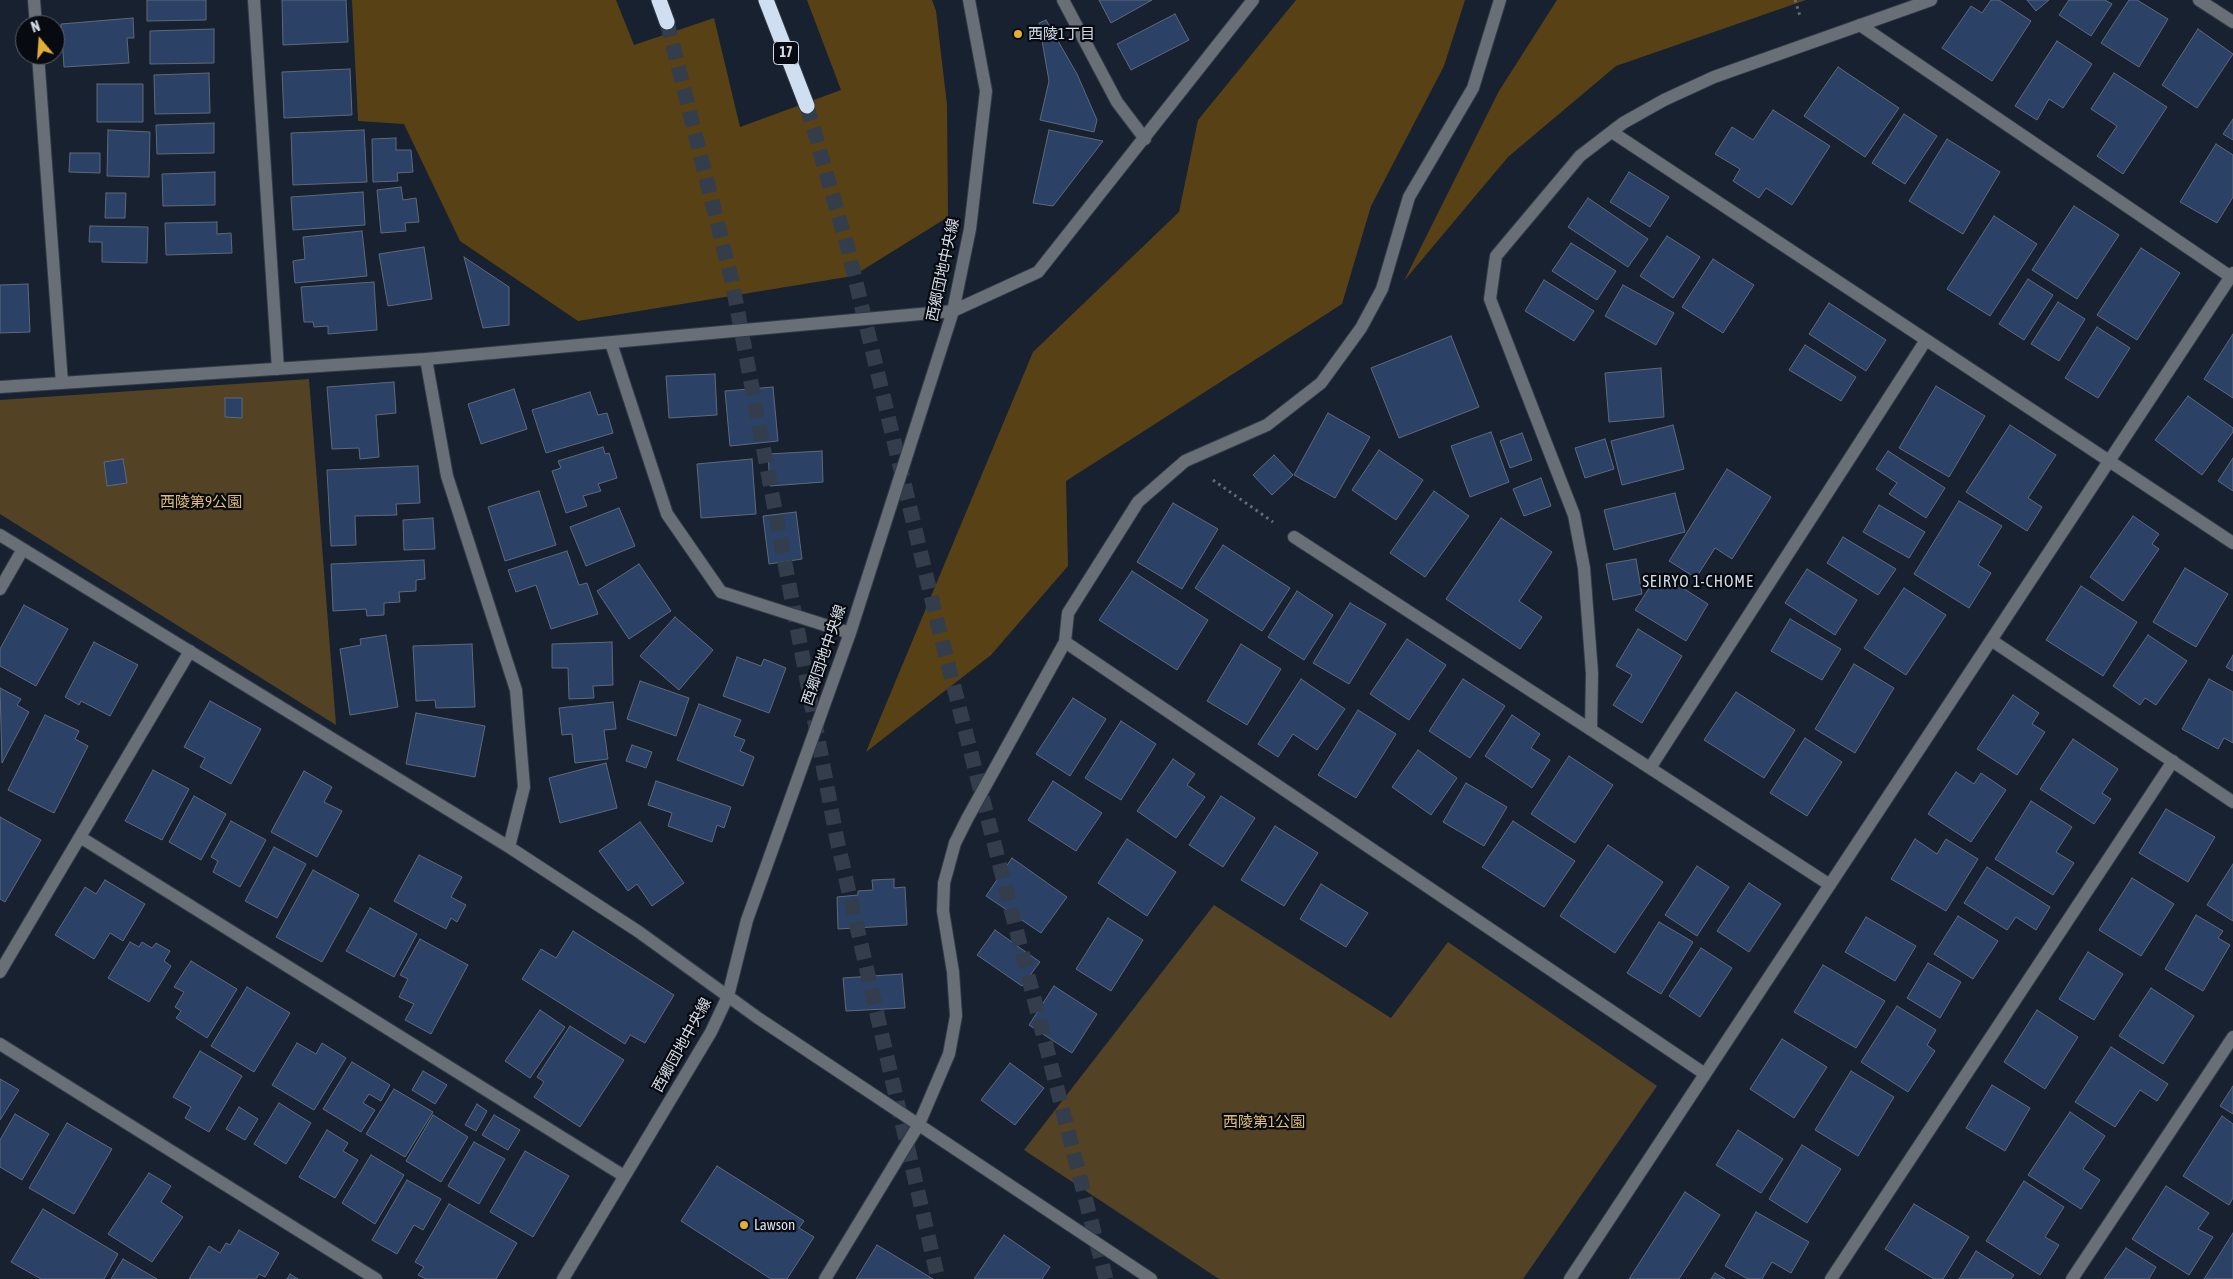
<!DOCTYPE html>
<meta charset="utf-8">
<style>
body{margin:0}
#map{position:relative;width:2233px;height:1279px;overflow:hidden;background:#172130;font-family:"Asap Condensed",sans-serif}
canvas{display:block}
.north{position:absolute;left:15px;top:15px;width:50px;height:50px;box-sizing:border-box;background:#070b11;border:1px solid #5a5f67;border-radius:50%;rotate:342deg;font-size:14px;font-weight:700;line-height:20px;text-align:center;color:#d6dde7}
.north::after{content:'';display:block;margin:auto;width:18px;height:22px;background:#e4ae35;clip-path:polygon(50% 0,100% 100%,50% 72%,0 100%)}
</style>
<div id="map">
<canvas width="2233" height="1279"></canvas>
<div class="north">N</div>
</div>
<script>
const g = document.querySelector('canvas').getContext('2d');
g.lineJoin = 'round';
function paint(path, color) {
  g.fillStyle = color;
  g.fill(path, 'evenodd');
}
function shape(rows) {
  const path = new Path2D();
  for (const r of rows) {
    path.moveTo(r[0], r[1]);
    for (let i = 2; i < r.length; i += 2) path.lineTo(r[i], r[i + 1]);
  }
  return path;
}
function strokePath(path, color, width, dash) {
  g.strokeStyle = color;
  g.lineWidth = width;
  g.lineCap = dash ? 'butt' : 'round';
  g.setLineDash(dash || []);
  g.stroke(path);
}
function drawText(font, color, halo, rows, align = 'center') {
  g.font = font + ' "Asap Condensed","Noto Sans JP",sans-serif';
  g.lineWidth = 4.5;
  g.setLineDash([]);
  g.textBaseline = 'middle';
  g.strokeStyle = halo;
  g.fillStyle = color;
  for (const [text, x, y, turn = 0] of rows) {
    g.save();
    g.translate(x, y);
    g.rotate((+turn || 0) * Math.PI / 180);
    g.textAlign = isNaN(turn) ? turn : align;
    if (halo) g.strokeText(text, 0, 0);
    g.fillText(text, 0, 0);
    g.restore();
  }
}
paint(shape([
 [309,379,336,725,0,514,0,400],
 [1214,905,1391,1018,1448,942,1657,1086,1523,1279,1219,1279,1024,1150]
]), '#534324');
paint(shape([
 [352,0,616,0,634,45,714,18,740,127,841,90,807,0,932,0,936,11,947,105,948,217,853,276,578,321,460,241,404,124,358,121],
 [1296,0,1465,0,1444,66,1371,206,1342,304,1066,481,1068,566,991,655,866,752,1033,352,1179,212,1198,120],
 [1557,0,1806,0,1616,66,1508,157,1404,281,1499,91]
]), '#584215');
const building = shape([
 [147,0,206,0,206,20,147,21,147,0],
 [282,0,346,0,348,42,283,45,282,0],
 [1099,0,1152,0,1111,23,1099,0],
 [1991,0,1999,0,2031,21,1992,81,1942,48,1971,6,1982,13,1991,0],
 [2027,0,2049,0,2036,11,2027,0],
 [2069,0,2105,0,2112,4,2091,36,2059,15,2069,0],
 [2129,0,2137,0,2168,19,2139,67,2101,43,2129,0],
 [1175,14,1189,40,1131,70,1117,44,1175,14],
 [133,18,134,38,127,38,129,63,64,67,61,24,133,18],
 [1046,20,1077,74,1097,120,1094,132,1040,120,1049,81,1039,23,1046,20],
 [214,29,214,63,150,64,150,31,214,29],
 [2198,29,2233,54,2197,108,2162,85,2198,29],
 [2057,41,2092,64,2063,108,2049,99,2037,120,2015,106,2057,41],
 [1838,67,1899,108,1865,157,1804,116,1838,67],
 [350,69,352,115,284,118,282,72,350,69],
 [209,73,210,113,155,114,154,75,209,73],
 [2114,73,2167,107,2123,174,2097,156,2117,126,2091,109,2114,73],
 [97,84,143,84,143,122,97,122,97,84],
 [1773,110,1830,146,1792,205,1766,188,1759,198,1733,181,1740,169,1715,154,1732,127,1753,140,1773,110],
 [1904,114,1937,136,1905,184,1872,163,1904,114],
 [2233,119,2233,140,2223,134,2233,119],
 [214,123,214,153,157,154,156,125,214,123],
 [108,130,150,132,149,177,107,176,108,130],
 [364,130,367,182,293,185,291,133,364,130],
 [1049,130,1103,141,1053,206,1033,203,1049,130],
 [396,138,396,150,411,150,413,172,397,173,398,181,373,182,372,139,396,138],
 [1947,139,2000,172,1963,234,1909,201,1947,139],
 [2216,144,2233,155,2233,197,2217,223,2180,202,2216,144],
 [70,153,100,153,100,173,69,172,70,153],
 [215,172,215,205,163,206,162,174,215,172],
 [1629,172,1669,197,1650,227,1610,202,1629,172],
 [401,187,403,200,416,198,419,222,405,223,406,231,381,233,377,190,401,187],
 [363,192,365,225,293,230,291,197,363,192],
 [106,193,126,193,125,218,105,218,106,193],
 [1588,198,1648,239,1628,267,1568,227,1588,198],
 [2074,206,2119,235,2077,299,2032,270,2074,206],
 [1994,216,2037,244,1990,316,1947,289,1994,216],
 [217,222,217,234,231,233,232,253,166,255,165,223,217,222],
 [90,226,148,227,147,263,102,262,102,242,89,242,90,226],
 [362,231,367,276,295,283,293,261,305,259,303,237,362,231],
 [1667,236,1700,257,1673,298,1640,276,1667,236],
 [1571,243,1616,271,1597,300,1552,271,1571,243],
 [424,247,432,299,388,306,379,254,424,247],
 [2141,248,2180,273,2137,340,2097,315,2141,248],
 [464,257,509,287,509,325,483,328,464,257],
 [1713,259,1754,285,1723,333,1682,307,1713,259],
 [2028,279,2053,295,2024,340,1999,324,2028,279],
 [1544,280,1594,311,1574,341,1525,311,1544,280],
 [374,282,377,330,328,334,328,326,314,327,313,322,304,322,301,287,374,282],
 [28,284,30,332,0,333,0,285,28,284],
 [1623,285,1674,313,1656,345,1605,316,1623,285],
 [2058,302,2085,319,2059,361,2031,344,2058,302],
 [1829,303,1886,340,1866,371,1809,334,1829,303],
 [2097,327,2130,348,2098,398,2065,378,2097,327],
 [2233,334,2233,398,2204,379,2233,334],
 [1451,336,1479,407,1399,438,1371,368,1451,336],
 [1805,345,1856,377,1841,401,1789,370,1805,345],
 [1661,368,1664,417,1609,422,1605,373,1661,368],
 [715,374,717,415,669,418,666,376,715,374],
 [394,382,396,413,376,415,379,457,360,459,359,448,332,449,327,387,394,382],
 [1936,386,1985,416,1949,477,1899,448,1936,386],
 [773,387,778,441,730,446,725,391,773,387],
 [514,389,527,429,481,444,468,404,514,389],
 [590,392,598,415,607,413,613,433,546,453,532,410,590,392],
 [2188,396,2233,428,2233,432,2202,475,2155,440,2188,396],
 [225,398,242,398,242,418,225,417,225,398],
 [1328,413,1370,437,1335,498,1294,475,1328,413],
 [1673,425,1684,469,1622,485,1611,441,1673,425],
 [2010,425,2056,455,2028,498,2042,507,2027,531,1966,492,2010,425],
 [1491,432,1509,482,1470,497,1451,446,1491,432],
 [1522,433,1532,460,1510,468,1500,441,1522,433],
 [1605,439,1614,469,1585,478,1575,448,1605,439],
 [603,447,605,454,609,453,617,478,598,484,601,491,583,496,587,506,566,513,552,471,561,468,558,461,603,447],
 [1379,450,1423,480,1396,520,1352,490,1379,450],
 [822,451,823,482,770,486,768,454,822,451],
 [1888,451,1945,488,1926,518,1889,494,1897,483,1876,469,1888,451],
 [1274,455,1293,475,1272,495,1253,475,1274,455],
 [2233,458,2233,491,2218,481,2233,458],
 [123,459,127,483,107,486,104,462,123,459],
 [752,459,756,514,701,518,697,464,752,459],
 [418,466,420,503,396,504,397,515,355,516,356,545,331,546,327,470,418,466],
 [1727,469,1771,497,1732,559,1715,548,1696,578,1669,561,1727,469],
 [1541,478,1551,506,1524,516,1513,489,1541,478],
 [539,491,556,545,505,561,488,507,539,491],
 [1434,491,1469,516,1425,577,1390,553,1434,491],
 [1675,493,1685,532,1614,550,1604,510,1675,493],
 [1959,501,2002,526,1978,565,1991,573,1969,608,1914,574,1959,501],
 [1173,503,1218,529,1182,589,1137,562,1173,503],
 [1879,505,1925,532,1909,558,1863,532,1879,505],
 [619,508,635,546,586,566,570,527,619,508],
 [796,512,802,559,769,564,763,516,796,512],
 [2133,516,2159,534,2152,544,2159,549,2123,601,2090,577,2133,516],
 [433,518,435,549,404,550,403,520,433,518],
 [1501,518,1552,552,1519,601,1542,617,1520,649,1446,599,1501,518],
 [1843,537,1896,569,1878,595,1827,563,1843,537],
 [1223,545,1290,588,1262,631,1195,588,1223,545],
 [567,551,579,585,587,583,598,614,551,629,536,585,516,592,508,570,567,551],
 [1636,559,1642,594,1613,600,1606,564,1636,559],
 [424,560,425,579,416,580,416,591,399,592,400,602,384,603,384,615,367,616,366,609,333,611,331,564,424,560],
 [639,564,671,611,629,639,597,591,639,564],
 [2185,568,2228,594,2196,647,2153,622,2185,568],
 [1807,569,1857,600,1835,635,1785,603,1807,569],
 [1132,571,1208,620,1177,670,1099,620,1132,571],
 [1659,573,1708,604,1686,641,1635,610,1659,573],
 [2081,586,2137,622,2103,676,2046,640,2081,586],
 [1904,588,1946,615,1906,675,1864,648,1904,588],
 [1297,591,1333,615,1304,660,1268,637,1297,591],
 [1350,603,1386,624,1349,684,1313,663,1350,603],
 [24,605,68,629,36,686,0,666,0,649,24,605],
 [675,617,713,650,679,690,640,656,675,617],
 [1790,619,1841,649,1822,680,1771,651,1790,619],
 [1638,629,1682,656,1642,723,1613,705,1632,675,1616,666,1638,629],
 [386,635,398,707,350,715,340,649,361,645,360,639,386,635],
 [2148,635,2187,661,2156,705,2145,698,2140,705,2113,686,2148,635],
 [1407,639,1446,665,1409,720,1370,694,1407,639],
 [94,642,138,665,110,716,81,701,79,705,65,697,94,642],
 [612,642,613,685,593,686,594,698,569,699,568,668,552,668,552,644,612,642],
 [472,644,475,707,436,708,435,700,416,701,413,646,472,644],
 [1241,644,1281,669,1247,725,1207,701,1241,644],
 [2233,655,2233,671,2226,667,2233,655],
 [737,657,761,666,764,659,786,668,769,713,723,696,737,657],
 [1854,664,1894,688,1855,753,1815,729,1854,664],
 [1301,679,1345,709,1317,750,1293,734,1278,757,1258,744,1301,679],
 [1463,679,1505,706,1470,758,1429,731,1463,679],
 [2209,679,2233,692,2233,743,2224,738,2218,749,2182,729,2209,679],
 [640,681,689,698,676,736,627,719,640,681],
 [0,688,21,699,17,705,29,712,2,763,0,688],
 [1736,692,1795,730,1764,778,1704,740,1736,692],
 [2013,695,2039,713,2032,724,2045,732,2017,775,1977,749,2013,695],
 [1073,698,1106,719,1070,776,1036,754,1073,698],
 [210,701,261,729,231,784,200,767,205,758,184,747,210,701],
 [613,702,616,729,604,730,608,759,575,763,572,734,562,735,559,708,613,702],
 [699,704,741,720,734,736,745,740,740,751,754,757,743,786,677,760,699,704],
 [1358,710,1396,734,1356,798,1318,775,1358,710],
 [416,713,485,726,475,777,406,764,416,713],
 [45,715,79,731,75,739,88,746,54,813,8,790,45,715],
 [1512,715,1540,734,1531,748,1550,760,1532,788,1485,756,1512,715],
 [1121,721,1156,744,1121,800,1085,778,1121,721],
 [1805,738,1842,762,1807,816,1770,793,1805,738],
 [2073,739,2118,769,2102,793,2111,799,2094,824,2040,789,2073,739],
 [632,745,652,752,646,768,626,761,632,745],
 [1418,750,1457,778,1431,815,1392,787,1418,750],
 [1569,756,1613,785,1575,843,1531,814,1569,756],
 [1173,759,1195,774,1187,785,1205,797,1176,838,1137,811,1173,759],
 [606,763,617,808,560,823,549,778,606,763],
 [153,770,189,789,162,840,125,821,153,770],
 [304,771,332,787,324,802,342,811,317,857,271,832,304,771],
 [1956,772,1974,784,1981,773,2006,790,1971,842,1928,814,1956,772],
 [656,781,731,807,724,828,717,825,712,842,668,826,672,813,648,805,656,781],
 [1053,781,1102,813,1076,851,1028,820,1053,781],
 [1466,783,1507,807,1484,846,1443,822,1466,783],
 [194,796,226,814,201,860,169,842,194,796],
 [1221,796,1255,818,1223,867,1189,845,1221,796],
 [2031,801,2072,827,2056,852,2074,863,2053,895,1995,859,2031,801],
 [2166,809,2215,837,2188,882,2139,853,2166,809],
 [0,817,41,840,5,902,0,899,0,817],
 [231,821,266,840,240,887,213,872,218,861,211,857,231,821],
 [1513,821,1575,861,1544,907,1482,867,1513,821],
 [640,822,684,883,652,906,637,884,628,891,599,851,640,822],
 [1275,826,1318,853,1284,906,1241,880,1275,826],
 [1127,839,1176,872,1147,916,1098,883,1127,839],
 [1915,839,1937,854,1946,839,1978,859,1946,911,1891,879,1915,839],
 [1608,845,1663,882,1615,953,1560,916,1608,845],
 [274,847,306,864,277,918,245,901,274,847],
 [419,855,462,877,451,897,466,905,457,922,451,918,446,929,394,901,419,855],
 [1012,858,1067,897,1041,933,986,896,1012,858],
 [2233,864,2233,921,2207,905,2233,864],
 [1697,866,1729,887,1697,936,1665,915,1697,866],
 [1987,867,2050,907,2036,930,2016,917,2007,930,1964,903,1987,867],
 [313,870,359,895,322,962,276,937,313,870],
 [2132,878,2174,904,2141,956,2099,930,2132,878],
 [894,879,894,888,905,887,907,925,838,929,837,897,858,895,858,891,873,890,872,880,894,879],
 [105,880,145,904,123,941,110,933,94,959,55,935,85,887,96,894,105,880],
 [1749,883,1781,904,1749,952,1717,931,1749,883],
 [1321,884,1368,913,1346,947,1300,919,1321,884],
 [370,908,417,934,394,977,346,951,370,908],
 [2196,915,2223,931,2218,938,2230,945,2203,991,2165,969,2196,915],
 [1958,916,1998,941,1973,979,1934,954,1958,916],
 [1866,917,1916,946,1895,981,1845,952,1866,917],
 [1108,918,1143,940,1111,991,1076,969,1108,918],
 [1659,922,1693,942,1661,994,1627,973,1659,922],
 [995,930,1040,962,1022,986,977,955,995,930],
 [573,931,674,995,645,1043,630,1035,625,1044,522,979,541,949,556,958,573,931],
 [420,939,468,965,431,1034,405,1020,414,1004,399,997,408,979,400,975,420,939],
 [130,942,139,947,142,942,152,948,156,943,170,951,164,961,171,966,149,1002,108,978,130,942],
 [1701,948,1732,968,1700,1017,1669,996,1701,948],
 [2088,952,2123,974,2094,1020,2059,999,2088,952],
 [191,961,237,989,207,1038,176,1018,181,1011,175,1007,184,992,174,987,191,961],
 [1928,963,1961,982,1940,1018,1907,998,1928,963],
 [1823,965,1885,1001,1856,1048,1794,1012,1823,965],
 [902,974,905,1008,846,1011,843,978,902,974],
 [1054,986,1097,1014,1072,1053,1029,1025,1054,986],
 [247,987,290,1013,254,1072,211,1046,247,987],
 [2151,988,2194,1016,2163,1064,2119,1036,2151,988],
 [1897,1006,1936,1030,1927,1045,1935,1051,1908,1092,1861,1062,1897,1006],
 [540,1010,565,1027,530,1078,505,1061,540,1010],
 [2037,1010,2078,1037,2045,1089,2004,1062,2037,1010],
 [570,1026,624,1060,580,1127,534,1097,544,1082,537,1077,570,1026],
 [1782,1039,1827,1067,1794,1118,1750,1089,1782,1039],
 [297,1043,316,1054,322,1043,346,1058,314,1110,272,1085,297,1043],
 [2111,1047,2168,1084,2157,1101,2140,1090,2115,1127,2075,1102,2111,1047],
 [200,1051,242,1076,209,1132,185,1118,191,1107,173,1097,200,1051],
 [352,1062,390,1085,381,1101,369,1094,363,1103,375,1110,361,1132,323,1109,352,1062],
 [1010,1063,1044,1088,1015,1125,981,1100,1010,1063],
 [423,1071,447,1085,435,1104,412,1090,423,1071],
 [1851,1071,1894,1097,1858,1156,1815,1130,1851,1071],
 [0,1079,19,1090,0,1120,0,1079],
 [1992,1085,2030,1108,2005,1151,1966,1128,1992,1085],
 [2233,1086,2233,1114,2220,1106,2233,1086],
 [394,1089,433,1112,405,1157,366,1134,394,1089],
 [279,1103,311,1123,286,1164,254,1144,279,1103],
 [477,1104,487,1111,476,1131,465,1125,477,1104],
 [239,1107,258,1119,245,1140,226,1129,239,1107],
 [2070,1112,2105,1136,2083,1169,2100,1180,2081,1209,2028,1175,2070,1112],
 [15,1114,49,1134,22,1180,0,1167,0,1140,15,1114],
 [433,1115,468,1137,441,1182,406,1161,433,1115],
 [494,1115,520,1130,508,1150,482,1135,494,1115],
 [2222,1116,2233,1124,2233,1198,2229,1205,2183,1176,2222,1116],
 [67,1123,112,1149,74,1214,29,1188,67,1123],
 [327,1130,348,1143,343,1151,358,1160,335,1198,299,1177,327,1130],
 [1738,1130,1783,1159,1761,1193,1716,1165,1738,1130],
 [474,1142,505,1159,479,1204,448,1186,474,1142],
 [1802,1145,1841,1169,1807,1223,1769,1199,1802,1145],
 [525,1151,569,1176,533,1237,490,1212,525,1151],
 [371,1155,404,1175,375,1224,342,1203,371,1155],
 [717,1166,804,1221,799,1228,814,1237,787,1279,771,1279,681,1221,717,1166],
 [149,1173,171,1186,161,1202,183,1217,152,1262,108,1234,149,1173],
 [407,1180,441,1199,423,1230,414,1225,397,1254,372,1240,407,1180],
 [2024,1181,2064,1207,2045,1237,2059,1245,2040,1275,1986,1241,2024,1181],
 [2166,1186,2209,1213,2198,1229,2213,1237,2189,1275,2132,1239,2166,1186],
 [1685,1192,1720,1215,1679,1279,1629,1279,1685,1192],
 [449,1204,517,1243,496,1279,426,1279,418,1275,424,1267,415,1262,449,1204],
 [1914,1204,1969,1237,1943,1279,1934,1279,1885,1249,1914,1204],
 [43,1209,118,1254,104,1279,41,1279,11,1262,43,1209],
 [1756,1212,1809,1242,1791,1273,1772,1262,1762,1279,1748,1279,1725,1266,1756,1212],
 [239,1230,279,1253,265,1277,259,1274,256,1279,189,1279,209,1246,220,1253,226,1243,230,1245,239,1230],
 [2233,1233,2233,1279,2204,1279,2233,1233],
 [1004,1235,1050,1267,1042,1279,974,1279,1004,1235],
 [877,1245,933,1279,856,1279,877,1245],
 [2126,1248,2156,1267,2149,1279,2104,1279,2126,1248],
 [1976,1251,2014,1275,2011,1279,1959,1279,1976,1251],
 [123,1259,157,1279,111,1279,123,1259],
 [1715,1273,1725,1279,1711,1279,1715,1273],
 [290,1274,298,1279,287,1279,290,1274]
]);
paint(building, '#2b4266');
strokePath(building, '#5e697b', 1);
strokePath(shape([
 [667,22,732,281,837,840,938,1279],
 [807,106,848,249,937,621,1106,1279]
]), '#343d4b', 15, [15, 8]);
const minor = shape([
 [34,0,36,25],
 [254,0,278,369],
 [1063,0,1117,102,1145,139],
 [2199,0,2233,22],
 [1860,25,2231,277],
 [38,55,62,383],
 [1612,132,2233,543],
 [611,343,667,514,721,592,850,633],
 [426,359,447,476,516,690,524,787,509,847],
 [0,387,426,359,953,311,1038,272,1253,0],
 [0,535,509,847,639,932,758,1018,1151,1279],
 [1294,537,1830,885],
 [0,589,23,549],
 [1991,640,2233,802],
 [1065,642,1705,1074],
 [1591,730,1592,673,1584,568,1574,515,1490,299,1496,256,1580,156,1623,123,1664,100,1714,77,1931,0],
 [1650,768,1926,340],
 [80,837,624,1176],
 [0,972,190,651],
 [0,1044,376,1279],
 [563,1279,711,1032,728,996,747,920,850,633,953,311,970,229,986,91,969,0],
 [825,1279,919,1124,949,1054,956,1016,953,972,943,911,944,883,955,843,967,819,1065,642,1068,613,1138,502,1185,461,1267,425,1321,383,1361,328,1382,289,1409,197,1473,88,1500,0],
 [1570,1279,2233,273],
 [1831,1279,2173,761],
 [2072,1279,2233,1037]
]);
const highway = shape([
 [659,0,667,22],
 [766,0,807,106]
]);
strokePath(minor, '#323b4a', 14);
strokePath(highway, '#323b4a', 17);
strokePath(shape([
 [1795,0,1800,16],
 [1213,480,1273,522]
]), '#636b78', 3, [2.5, 4]);
strokePath(minor, '#696f77', 12);
strokePath(highway, '#d0def2', 15);
for (const [x, y, r, color] of [
 [1018,34,5,"#e4ae35"],
 [744,1225,5,"#e4ae35"]
]) {
  const dot = new Path2D();
  dot.arc(x, y, r, 0, 2 * Math.PI);
  g.fillStyle = color;
  g.fill(dot);
  strokePath(dot, '#070b11', 2);
}
for (const [x, y, w] of [
 [786,53,25]
]) {
  const box = new Path2D();
  box.roundRect(x - w / 2, y - 11.5, w, 23, 4);
  g.fillStyle = '#070b11';
  g.fill(box);
  strokePath(box, '#d6dde7', 1);
}
drawText('bold 14px', '#d6dde7', null, [
 ["17",786,53]
]);
drawText('15px', '#d6dde7', '#070b11', [
 ["西陵1丁目",1028,34],
 ["Lawson",754,1225]
], 'left');
drawText('15px', '#d6dde7', '#070b11', [
 ["西郷団地中央線",943,270,-78],
 ["西郷団地中央線",824,655,-71],
 ["西郷団地中央線",682,1045,-61]
]);
drawText('15px', '#e0bc76', '#070b11', [
 ["西陵第9公園",201,502],
 ["西陵第1公園",1264,1122]
]);
g.letterSpacing = '1px';
drawText('16px', '#d6dde7', '#070b11', [
 ["SEIRYO 1-CHOME",1698,582]
]);
g.letterSpacing = '0px';
</script>
